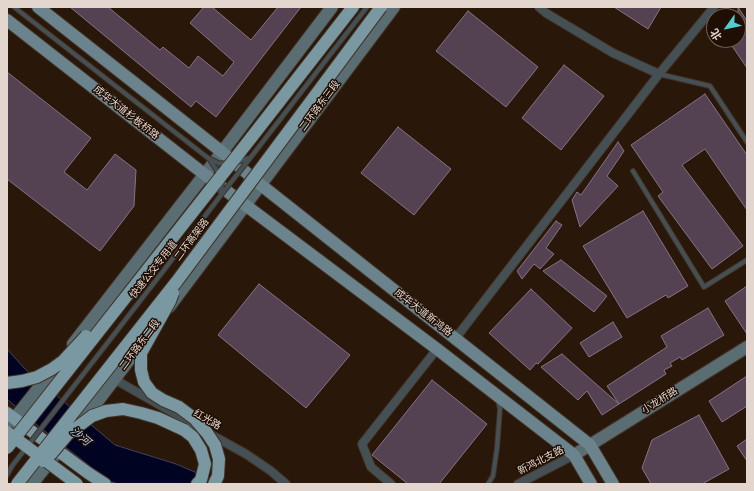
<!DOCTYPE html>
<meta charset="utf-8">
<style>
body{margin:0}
#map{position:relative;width:754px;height:491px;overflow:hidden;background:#29170a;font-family:Roboto,"Noto Sans SC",sans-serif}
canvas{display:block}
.frame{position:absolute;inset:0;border:8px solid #e3d6ce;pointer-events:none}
.north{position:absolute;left:706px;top:8px;width:40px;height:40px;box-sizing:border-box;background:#1f0e03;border:1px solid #6d5e54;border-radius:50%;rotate:237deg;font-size:11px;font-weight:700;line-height:16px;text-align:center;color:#e3d6ce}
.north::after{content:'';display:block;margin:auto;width:14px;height:18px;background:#51ccd1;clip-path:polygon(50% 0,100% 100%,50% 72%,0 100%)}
</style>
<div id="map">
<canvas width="754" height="491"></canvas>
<div class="frame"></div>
<div class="north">北</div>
</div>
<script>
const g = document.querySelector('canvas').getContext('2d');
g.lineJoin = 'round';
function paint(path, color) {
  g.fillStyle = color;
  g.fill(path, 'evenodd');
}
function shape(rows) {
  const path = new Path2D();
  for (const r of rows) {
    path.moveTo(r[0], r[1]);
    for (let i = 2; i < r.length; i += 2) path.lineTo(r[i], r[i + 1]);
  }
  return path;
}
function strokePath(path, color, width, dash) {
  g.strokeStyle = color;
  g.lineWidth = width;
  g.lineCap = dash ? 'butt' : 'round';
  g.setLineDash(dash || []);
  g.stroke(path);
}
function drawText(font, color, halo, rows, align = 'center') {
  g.font = font + ' Roboto,"Noto Sans SC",sans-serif';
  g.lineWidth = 3;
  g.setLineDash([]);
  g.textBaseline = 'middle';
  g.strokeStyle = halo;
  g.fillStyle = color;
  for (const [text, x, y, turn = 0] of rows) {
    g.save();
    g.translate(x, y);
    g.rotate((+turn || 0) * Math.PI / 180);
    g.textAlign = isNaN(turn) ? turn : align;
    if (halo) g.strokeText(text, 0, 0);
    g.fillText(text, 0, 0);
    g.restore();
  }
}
const water = shape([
 [7,349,24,368,115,445,176,464,223,484,118,484,109,481,37,425,7,399,7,349]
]);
paint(water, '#000422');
strokePath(water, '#444356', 1);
const building = shape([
 [70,7,108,7,160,50,163,47,189,68,198,56,223,76,234,62,190,23,204,7,212,7,251,40,278,7,301,7,216,117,196,101,191,107,70,7],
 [614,7,661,7,648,29,614,7],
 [738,7,747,21,747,68,728,40,738,40,738,7],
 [468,11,538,67,506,107,436,51,468,11],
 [564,65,604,96,561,150,522,118,564,65],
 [7,72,91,138,64,172,87,190,115,154,136,170,134,206,100,251,7,179,7,72],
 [705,94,747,155,747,210,705,149,682,165,743,246,712,269,658,196,663,192,631,145,705,94],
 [398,127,451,169,414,215,361,173,398,127],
 [618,142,624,151,607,176,618,186,580,227,572,200,577,192,581,195,618,142],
 [643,211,688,286,668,298,666,295,627,318,583,246,643,211],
 [556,221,562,225,546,248,554,254,540,269,534,264,522,279,517,271,556,221],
 [561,260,607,296,594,312,543,271,561,260],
 [259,284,350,355,306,408,218,335,259,284],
 [747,286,747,334,725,301,747,286],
 [531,289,572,328,538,364,536,363,530,370,489,333,531,289],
 [708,308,724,335,682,360,680,357,670,363,672,366,664,370,666,374,619,404,607,386,667,347,661,336,708,308],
 [613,322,622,337,589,357,580,343,613,322],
 [562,354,604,391,619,404,602,415,587,391,578,400,541,367,562,354],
 [747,376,747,406,722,422,709,401,747,376],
 [432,380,487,424,439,484,408,484,372,455,432,380],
 [699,415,729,469,702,484,651,484,642,468,652,440,699,415],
 [747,439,747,461,737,446,747,439]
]);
paint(building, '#544152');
strokePath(building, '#877284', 1);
const lane = shape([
 [14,7,208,158],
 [659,74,710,86,747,142],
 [251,157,367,7],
 [633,171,704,287,747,260],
 [164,270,221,195],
 [7,475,12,466],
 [488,484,493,476,497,448,500,409,498,400]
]);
const street = shape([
 [539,7,546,13,613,53,659,74],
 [455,339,659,74,714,7],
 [114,379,198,427],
 [208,433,246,454,271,471,286,484],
 [391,484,371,467,362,444,437,349],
 [518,484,574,455]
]);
const secondary = shape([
 [169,307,394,7],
 [73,344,222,152,332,7],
 [81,423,145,339],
 [7,428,56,366],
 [574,455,747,347],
 [32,484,55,455]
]);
const primary = shape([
 [38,7,222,152,261,185,590,445,613,484],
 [7,20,204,174,437,349,574,455,591,484]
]);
const highway = shape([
 [251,138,353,7],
 [7,413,88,473,105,484],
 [184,430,193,437,201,450,205,464,201,480,197,484]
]);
strokePath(lane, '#433225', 6);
strokePath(street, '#433225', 10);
strokePath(secondary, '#433225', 14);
strokePath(primary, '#433225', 14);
strokePath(highway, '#433225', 14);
strokePath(lane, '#445054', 4);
strokePath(street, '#445054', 8);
strokePath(secondary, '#596d73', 12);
strokePath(primary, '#6a838c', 12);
strokePath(highway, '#7998a2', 12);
const laneBridge = shape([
 [208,158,218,163,229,164],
 [210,160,219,174],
 [235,163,249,158],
 [221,195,251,157],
 [221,195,222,180],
 [12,466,164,270]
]);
const highwayBridge = shape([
 [173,293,170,301,141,353,141,370,144,382,152,393,163,400,179,407,195,419,207,433,215,445,219,459,218,476,214,484],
 [7,383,22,381,37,377,52,369,63,361,86,336],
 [7,432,77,484],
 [7,448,251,138],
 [43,461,52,453,68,434,92,416,106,411,123,409,141,413,158,418,184,430],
 [17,484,177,281,381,7]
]);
strokePath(laneBridge, '#433225', 6, []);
strokePath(highwayBridge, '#433225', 14, []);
strokePath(laneBridge, '#445054', 4);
strokePath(highwayBridge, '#7998a2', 12);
drawText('10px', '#e3d6ce', '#1f0e03', [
 ["二环路东三段",320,106,-53],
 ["成华大道杉板桥路",126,113,38],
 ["二环高架路",192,240,-53],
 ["快速公交专用道",154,270,-52],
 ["成华大道新鸿路",423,313,38],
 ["二环路东二段",140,345,-53],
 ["小龙桥路",660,401,-32],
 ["红光路",207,420,30],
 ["新鸿北支路",541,461,-27]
]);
drawText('italic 11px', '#adccf0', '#1f0e03', [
 ["沙河",80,437,40]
]);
</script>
